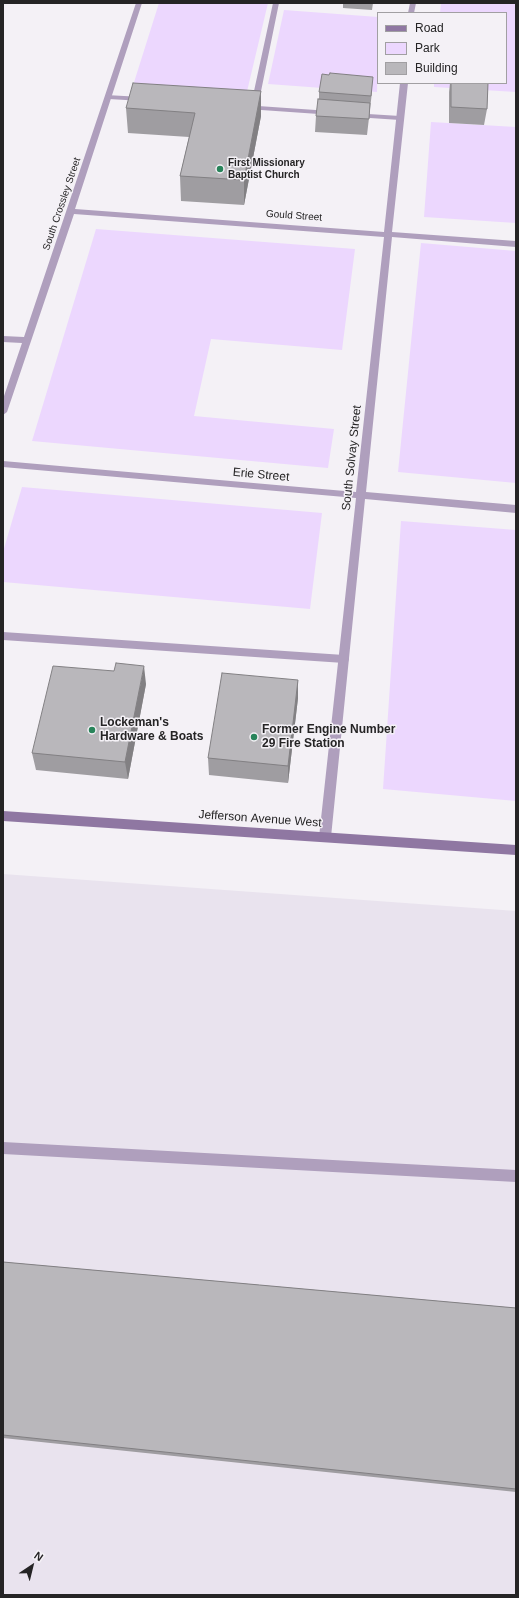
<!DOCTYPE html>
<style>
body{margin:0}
#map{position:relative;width:519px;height:1598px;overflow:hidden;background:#f4f1f6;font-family:Helvetica,sans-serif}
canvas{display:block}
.frame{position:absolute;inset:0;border:4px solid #252425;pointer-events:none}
.legend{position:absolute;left:377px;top:12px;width:130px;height:72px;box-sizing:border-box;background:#f4f1f6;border:1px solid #a19fa2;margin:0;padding:5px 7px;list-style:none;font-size:12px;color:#252425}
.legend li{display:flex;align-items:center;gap:8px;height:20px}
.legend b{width:20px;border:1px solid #a19fa2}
.north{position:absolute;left:12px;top:1546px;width:40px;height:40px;-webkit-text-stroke:3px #f4f1f6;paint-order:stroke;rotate:35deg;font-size:11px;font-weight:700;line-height:16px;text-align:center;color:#252425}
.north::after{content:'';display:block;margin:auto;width:14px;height:18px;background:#252425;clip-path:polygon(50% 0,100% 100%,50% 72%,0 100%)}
</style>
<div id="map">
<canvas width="519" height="1598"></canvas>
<div class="frame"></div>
<ul class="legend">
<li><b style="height:5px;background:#8f77a2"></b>Road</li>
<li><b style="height:11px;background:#ecd7fe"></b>Park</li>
<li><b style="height:11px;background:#b9b7bb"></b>Building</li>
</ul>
<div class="north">N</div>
</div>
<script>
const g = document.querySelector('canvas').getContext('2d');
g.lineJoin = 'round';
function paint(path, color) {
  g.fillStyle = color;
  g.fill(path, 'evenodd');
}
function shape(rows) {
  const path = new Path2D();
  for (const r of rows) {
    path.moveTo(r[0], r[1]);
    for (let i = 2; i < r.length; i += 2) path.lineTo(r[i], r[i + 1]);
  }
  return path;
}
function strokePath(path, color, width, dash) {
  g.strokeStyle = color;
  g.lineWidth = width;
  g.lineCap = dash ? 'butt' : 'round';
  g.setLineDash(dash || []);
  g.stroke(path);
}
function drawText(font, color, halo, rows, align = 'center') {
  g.font = font + ' Helvetica,sans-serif';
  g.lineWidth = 3;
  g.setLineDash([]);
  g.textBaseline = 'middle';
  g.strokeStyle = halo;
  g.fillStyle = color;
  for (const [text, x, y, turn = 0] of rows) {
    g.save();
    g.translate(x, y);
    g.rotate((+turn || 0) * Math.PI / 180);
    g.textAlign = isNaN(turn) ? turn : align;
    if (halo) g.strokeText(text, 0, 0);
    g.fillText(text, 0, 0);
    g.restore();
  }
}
paint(shape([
 [3,874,516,911,516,1595,3,1595]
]), '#e9e3ee');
paint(shape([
 [159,3,268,3,244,104,130,95],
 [441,3,516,3,516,92,434,87,434,83,506,83,506,13,440,13],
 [284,10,378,17,377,92,268,84],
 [431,122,516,127,516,223,424,217],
 [96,229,355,249,342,350,211,339,194,416,334,429,328,468,32,441],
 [421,243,516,251,516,483,398,472],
 [22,487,322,513,310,609,3,582,3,552],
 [401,521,516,530,516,801,383,789]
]), '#ecd7fe');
paint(shape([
 [273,3,279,3,258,106,330,111,333,111,333,115,247,109,243,107,244,105,251,105,273,3],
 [106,95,142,97,146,99,142,101,109,99,106,99,106,95],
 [352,113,400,116,404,118,400,120,355,117,352,117,352,113],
 [3,632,344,655,348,656,349,659,348,662,344,663,3,640,3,632],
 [3,1142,516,1170,516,1182,3,1154,3,1142]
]), '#af9fbd');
paint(shape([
 [136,3,142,3,75,209,384,232,400,83,408,83,392,232,516,241,516,247,392,237,366,492,516,505,516,513,365,499,331,837,329,840,325,842,321,840,319,837,356,498,3,467,3,461,356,492,384,237,74,214,7,412,3,415,3,399,22,343,3,342,3,336,24,337,136,3],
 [410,3,416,3,414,13,408,13,410,3]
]), '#af9fbd');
paint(shape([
 [3,811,516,845,516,855,3,821,3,811]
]), '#8f77a2');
paint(shape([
 [343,3,373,3,372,10,343,8],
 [450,83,488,83,487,109,484,125,449,123,449,92],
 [261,91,261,116,244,205,181,201,180,176,189,137,128,133,126,108],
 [319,92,372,92,367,135,315,132,316,116,319,100],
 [298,680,298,698,288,783,209,775,208,758],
 [146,684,128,779,36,770,32,753],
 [3,1262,516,1308,516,1492,3,1438]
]), '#9f9da1');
paint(shape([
 [261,91,261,116,244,205,244,180],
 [144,666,146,684,128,779,125,762],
 [298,680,298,698,288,783,288,766]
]), '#828083');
const building = shape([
 [330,73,373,77,371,96,319,92,322,74,329,75,330,73],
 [133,83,261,91,244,180,180,176,195,113,126,108,133,83],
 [451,83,488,83,487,109,451,107,451,83],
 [318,99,370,103,369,119,316,116,318,99],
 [116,663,144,666,125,762,32,753,53,666,114,671,116,663],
 [222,673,298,680,288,766,208,758,222,673],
 [3,1262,516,1308,516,1489,3,1435,3,1262]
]);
paint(building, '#b9b7bb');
strokePath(building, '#828083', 1);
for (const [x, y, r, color] of [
 [220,169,4,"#28845a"],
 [92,730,4,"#28845a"],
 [254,737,4,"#28845a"]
]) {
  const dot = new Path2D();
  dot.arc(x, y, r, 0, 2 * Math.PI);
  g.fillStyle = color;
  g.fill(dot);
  strokePath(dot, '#f4f1f6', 1.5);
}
drawText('bold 10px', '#252425', '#f4f1f6', [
 ["First Missionary",228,163],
 ["Baptist Church",228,175]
], 'left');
drawText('10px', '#252425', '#f4f1f6', [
 ["South Crossley Street",62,204,-71],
 ["Gould Street",294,216,4]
]);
drawText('12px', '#252425', '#f4f1f6', [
 ["South Solvay Street",352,458,-84],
 ["Erie Street",261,475,5],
 ["Jefferson Avenue West",260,819,4]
]);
drawText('bold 12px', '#252425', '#f4f1f6', [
 ["Lockeman's",100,723],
 ["Hardware & Boats",100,737],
 ["Former Engine Number",262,730],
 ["29 Fire Station",262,744]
], 'left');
</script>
